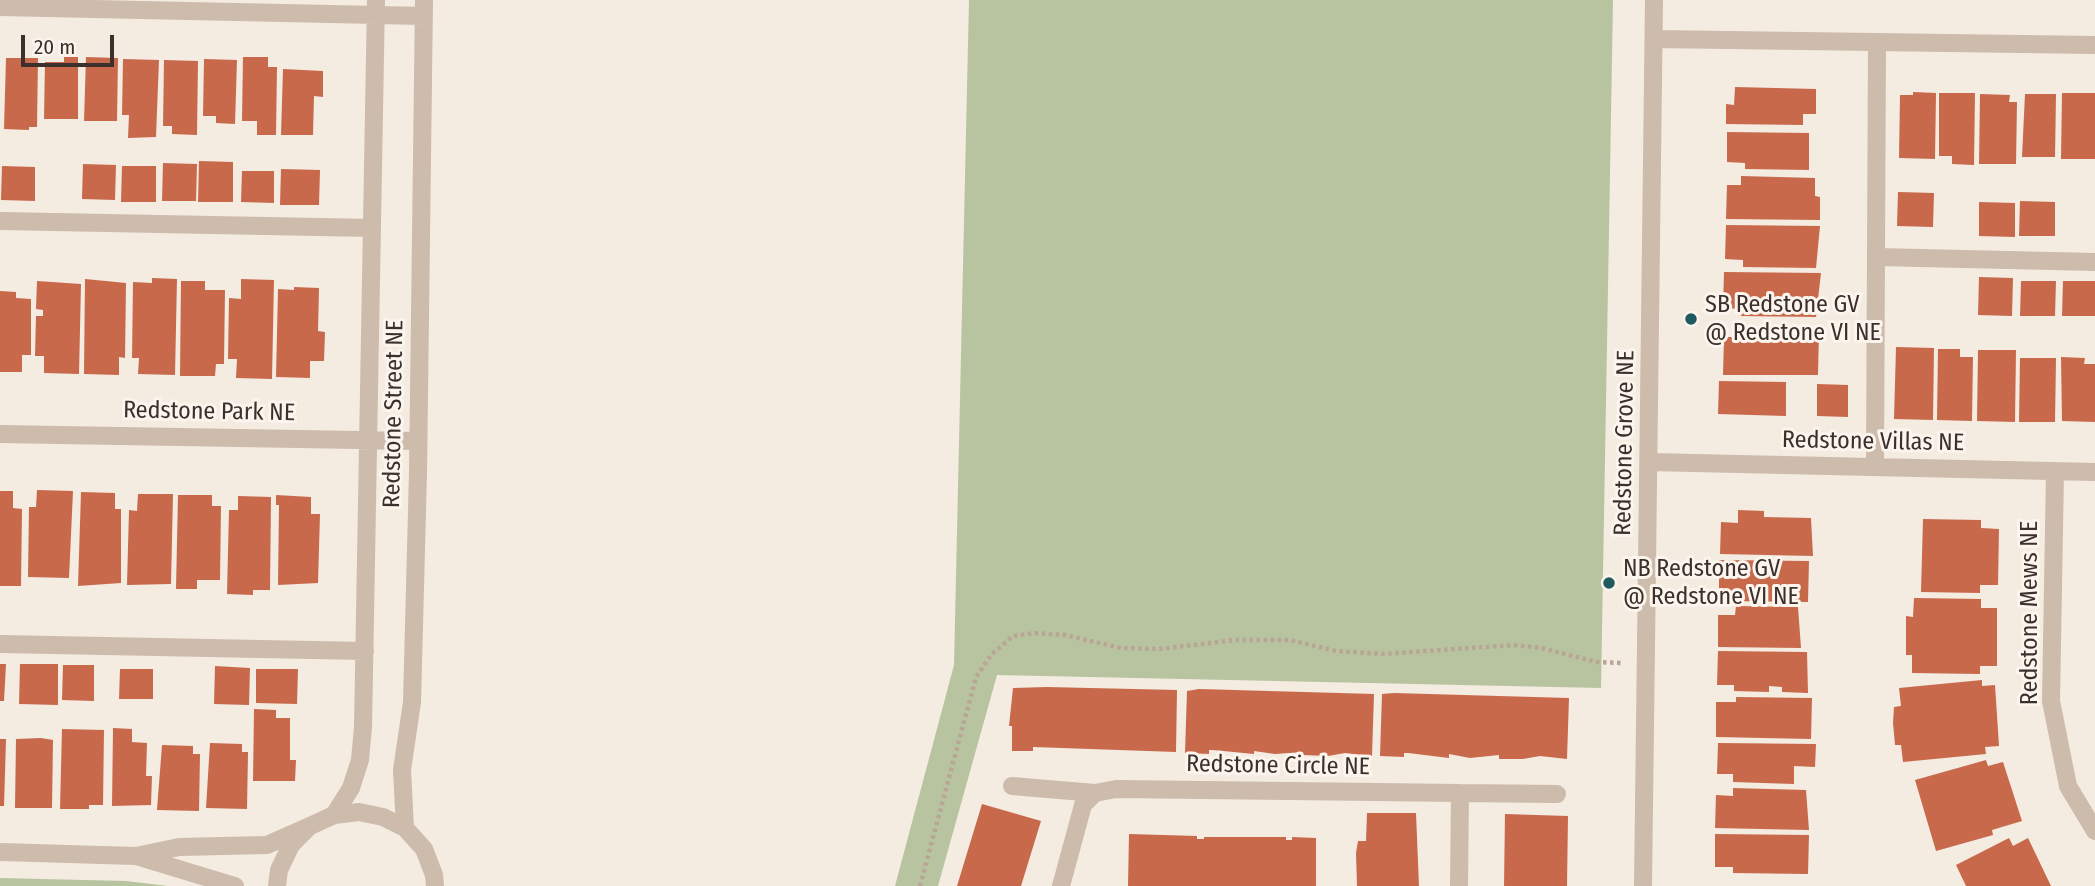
<!DOCTYPE html>
<style>
body{margin:0}
#map{position:relative;width:2095px;height:886px;overflow:hidden;background:#f4ebe1;font-family:"Fira Sans Condensed",sans-serif}
canvas{display:block}
.scale{position:absolute;left:21px;top:35px;width:93px;height:32px;box-sizing:border-box;border:4px solid #3b302b;border-top:0;padding-left:9px;font-size:21px;line-height:24px;white-space:nowrap;color:#3b302b;-webkit-text-stroke:5px #fbf5ee;paint-order:stroke}
</style>
<div id="map">
<canvas width="2095" height="886"></canvas>
<div class="scale">20 m</div>
</div>
<script>
const g = document.querySelector('canvas').getContext('2d');
g.lineJoin = 'round';
function paint(path, color) {
  g.fillStyle = color;
  g.fill(path, 'evenodd');
}
function shape(rows) {
  const path = new Path2D();
  for (const r of rows) {
    path.moveTo(r[0], r[1]);
    for (let i = 2; i < r.length; i += 2) path.lineTo(r[i], r[i + 1]);
  }
  return path;
}
function strokePath(path, color, width, dash) {
  g.strokeStyle = color;
  g.lineWidth = width;
  g.lineCap = dash ? 'butt' : 'round';
  g.setLineDash(dash || []);
  g.stroke(path);
}
function drawText(font, color, halo, rows, align = 'center') {
  g.font = font + ' "Fira Sans Condensed",sans-serif';
  g.lineWidth = 6;
  g.setLineDash([]);
  g.textBaseline = 'middle';
  g.strokeStyle = halo;
  g.fillStyle = color;
  for (const [text, x, y, turn = 0] of rows) {
    g.save();
    g.translate(x, y);
    g.rotate((+turn || 0) * Math.PI / 180);
    g.textAlign = isNaN(turn) ? turn : align;
    if (halo) g.strokeText(text, 0, 0);
    g.fillText(text, 0, 0);
    g.restore();
  }
}
paint(shape([
 [969,0,1613,0,1601,688,997,675,938,886,895,886,954,665],
 [0,878,126,881,168,886,0,886]
]), '#b8c4a0');
paint(shape([
 [64,57,78,57,78,119,44,119,45,62,64,62],
 [86,57,118,58,117,121,84,121],
 [243,57,268,57,268,67,277,67,276,135,257,135,257,121,242,121],
 [6,58,38,58,37,127,29,127,29,130,4,129],
 [123,59,159,60,156,137,128,138,129,115,122,115],
 [204,59,237,60,235,124,216,123,216,116,203,116],
 [164,60,198,61,197,135,172,134,172,126,163,126],
 [283,69,323,71,323,97,314,96,313,135,281,135],
 [1735,87,1816,89,1816,114,1803,114,1803,125,1726,124,1726,104,1734,105],
 [1913,92,1936,93,1935,159,1899,158,1900,95,1913,95],
 [1939,93,1975,93,1974,165,1952,164,1952,156,1939,156],
 [2062,93,2095,93,2095,159,2061,159],
 [1980,94,2010,95,2009,102,2017,102,2016,164,1979,164],
 [2025,94,2056,94,2055,157,2022,157],
 [1727,132,1809,133,1809,170,1745,169,1745,163,1727,162],
 [199,161,233,162,233,202,198,202],
 [163,163,197,164,196,201,162,201],
 [83,164,116,165,115,200,82,199],
 [2,166,35,167,35,201,1,200],
 [122,166,156,166,156,202,121,202],
 [281,169,320,170,319,205,280,205],
 [242,171,274,171,274,203,241,202],
 [1741,176,1815,178,1815,196,1820,197,1820,220,1726,219,1727,185,1741,185],
 [1898,192,1934,193,1933,227,1897,226],
 [2020,201,2055,202,2055,236,2019,236],
 [1979,202,2015,203,2015,237,1979,236],
 [1726,225,1820,226,1816,268,1743,267,1743,260,1725,259],
 [1724,272,1821,273,1816,317,1741,316,1741,309,1723,308],
 [1979,277,2013,278,2012,316,1978,315],
 [152,278,177,279,175,375,138,374,139,358,132,358,133,282,152,283],
 [85,279,126,283,125,358,119,357,119,375,84,374],
 [241,279,274,280,272,379,236,378,237,359,228,359,229,298,241,299],
 [37,281,81,284,79,374,44,373,44,356,35,356,36,316,43,316,43,310,36,309],
 [181,281,205,281,205,290,225,290,224,364,216,364,215,376,180,376],
 [2021,281,2056,281,2055,316,2020,316],
 [2063,281,2095,281,2095,316,2062,316],
 [294,287,319,288,318,331,325,332,324,361,310,361,310,378,276,377,278,289,294,290],
 [0,291,16,292,16,298,31,299,31,355,22,355,22,372,0,372],
 [1752,330,1819,331,1818,375,1723,375,1724,337,1742,337,1742,331],
 [1896,347,1934,348,1933,420,1894,419],
 [1938,349,1960,349,1960,357,1973,357,1972,421,1937,420],
 [1978,350,2016,350,2015,422,1977,421],
 [2061,357,2085,358,2084,364,2095,364,2095,422,2062,421],
 [2020,358,2056,358,2055,422,2019,422],
 [1719,381,1786,382,1786,416,1718,414],
 [1817,384,1848,385,1848,417,1817,416],
 [37,490,73,491,69,578,28,577,29,507,36,507],
 [0,491,13,491,13,508,22,509,21,586,0,586],
 [81,492,115,493,115,509,121,509,121,583,78,586],
 [138,494,173,494,171,584,127,585,129,510,137,511],
 [178,495,212,495,212,506,221,506,220,580,197,580,197,589,176,589],
 [276,495,311,497,311,514,320,514,318,583,278,585,279,505,276,505],
 [238,496,271,497,270,590,253,590,253,595,227,594,229,510,238,510],
 [1738,510,1764,511,1764,517,1811,518,1813,556,1720,554,1721,522,1738,523],
 [1923,519,1981,520,1981,528,1999,529,1998,585,1980,585,1980,593,1921,592],
 [1719,560,1809,561,1808,602,1719,601],
 [1914,598,1981,599,1981,608,1997,608,1997,666,1980,666,1980,674,1912,673,1912,655,1906,655,1906,616,1913,617],
 [1736,606,1798,607,1801,648,1718,647,1718,615,1735,615],
 [1718,651,1807,652,1808,693,1782,692,1782,687,1769,686,1769,692,1734,691,1734,685,1717,685],
 [0,664,6,664,4,701,0,701],
 [20,664,58,664,58,705,19,704],
 [63,665,94,665,94,701,62,700],
 [215,666,250,668,249,705,214,704],
 [120,669,153,669,153,699,119,699],
 [256,669,298,669,297,704,256,703],
 [1982,680,1982,686,1995,685,1999,746,1985,747,1986,754,1903,762,1901,745,1895,745,1893,723,1894,707,1901,706,1899,688],
 [1047,687,1177,690,1176,752,1033,747,1033,751,1012,751,1012,726,1009,726,1013,688],
 [1199,689,1374,694,1372,756,1345,753,1328,756,1303,755,1303,752,1275,754,1254,751,1254,754,1213,750,1209,750,1209,754,1185,753,1187,691],
 [1394,693,1569,698,1567,759,1540,756,1523,759,1499,759,1499,755,1470,758,1449,754,1449,758,1408,753,1404,753,1404,757,1380,756,1382,694],
 [1736,697,1812,698,1811,739,1716,737,1716,702,1736,702],
 [254,709,276,710,276,718,290,718,290,760,296,760,295,781,253,781],
 [113,728,132,729,132,742,147,743,146,776,152,776,151,805,112,806],
 [62,729,104,730,103,805,89,805,89,809,60,809],
 [41,738,53,740,52,808,15,808,16,739],
 [0,739,6,739,4,806,0,806],
 [210,743,242,744,242,752,248,752,247,809,206,808],
 [1718,743,1816,744,1815,767,1794,766,1794,784,1733,782,1733,774,1717,774],
 [162,745,193,746,193,754,200,754,199,811,157,810],
 [1986,760,1988,766,2003,762,2022,821,1992,830,1993,835,1936,851,1915,780],
 [1733,788,1806,790,1809,830,1715,828,1716,795,1733,796],
 [982,804,1041,821,1021,886,957,886],
 [1367,813,1416,813,1419,886,1357,886,1356,853,1358,841,1366,841],
 [1505,814,1568,816,1567,886,1504,886],
 [1129,834,1197,836,1197,839,1204,839,1204,837,1286,837,1286,840,1292,840,1292,837,1316,838,1316,886,1128,886],
 [1715,834,1809,835,1808,874,1733,873,1733,867,1715,867],
 [2009,838,2013,846,2028,838,2051,886,1966,886,1956,865]
]), '#c8694b');
strokePath(shape([
 [920,886,976,677,991,655,1013,636,1034,633,1065,635,1121,648,1159,649,1236,640,1290,640,1336,651,1384,654,1513,645,1541,648,1597,662,1622,663]
]), '#b9a596', 4.5, [3.5, 3.5]);
strokePath(shape([
 [0,7,424,16],
 [1654,39,2095,45],
 [0,221,372,228],
 [1877,257,2095,262],
 [0,434,418,441],
 [1650,462,2095,472],
 [1875,466,1877,42],
 [2055,471,2051,701,2068,786,2095,831],
 [0,644,365,651],
 [1012,786,1095,793],
 [1460,793,1557,794],
 [334,815,351,788,360,760,363,727,376,0],
 [405,828,402,770,412,702,418,473,424,0],
 [0,852,136,856,179,847,267,845,310,826],
 [136,856,235,886],
 [277,886,279,870,291,845,310,826,334,815,359,812,383,817,405,828,424,849,434,875,435,886],
 [1061,886,1083,805,1095,793,1116,789,1460,793,1459,886],
 [1643,886,1654,0]
]), '#cdbbac', 18);
for (const [x, y, r, color] of [
 [1691,319,7,"#1f5a5e"],
 [1609,583,7,"#1f5a5e"]
]) {
  const dot = new Path2D();
  dot.arc(x, y, r, 0, 2 * Math.PI);
  g.fillStyle = color;
  g.fill(dot);
  strokePath(dot, '#fbf5ee', 2.5);
}
drawText('24px', '#3b302b', '#fbf5ee', [
 ["SB Redstone GV",1705,305],
 ["@ Redstone VI NE",1705,333],
 ["NB Redstone GV",1623,569],
 ["@ Redstone VI NE",1623,597]
], 'left');
drawText('24px', '#3b302b', '#fbf5ee', [
 ["Redstone Park NE",209,412,1],
 ["Redstone Street NE",394,414,-89],
 ["Redstone Villas NE",1873,442,1],
 ["Redstone Grove NE",1625,443,-89],
 ["Redstone Mews NE",2030,613,-90],
 ["Redstone Circle NE",1278,766,1]
]);
</script>
